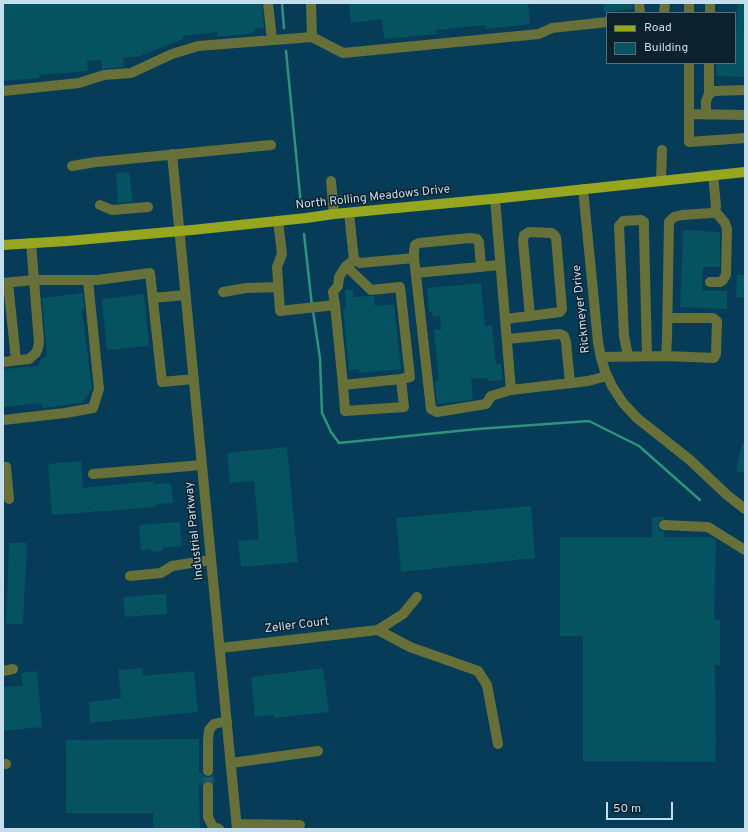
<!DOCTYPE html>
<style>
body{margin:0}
#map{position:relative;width:748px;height:832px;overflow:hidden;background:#063c57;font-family:Overpass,sans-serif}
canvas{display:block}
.frame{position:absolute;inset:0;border:4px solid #c5deee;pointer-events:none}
.legend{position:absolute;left:606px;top:12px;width:130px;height:52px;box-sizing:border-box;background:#0d212d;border:1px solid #576d7a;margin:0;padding:5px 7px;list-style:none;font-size:12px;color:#c5deee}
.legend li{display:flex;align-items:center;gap:8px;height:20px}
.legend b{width:20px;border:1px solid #576d7a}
.scale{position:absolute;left:606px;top:802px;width:67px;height:18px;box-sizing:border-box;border:2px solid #c5deee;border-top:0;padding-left:5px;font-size:12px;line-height:14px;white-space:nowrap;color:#c5deee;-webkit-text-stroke:3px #0d212d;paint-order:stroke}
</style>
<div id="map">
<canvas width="748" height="832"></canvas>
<div class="frame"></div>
<ul class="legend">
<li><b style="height:5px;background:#96a71f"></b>Road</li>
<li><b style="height:11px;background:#055261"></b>Building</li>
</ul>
<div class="scale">50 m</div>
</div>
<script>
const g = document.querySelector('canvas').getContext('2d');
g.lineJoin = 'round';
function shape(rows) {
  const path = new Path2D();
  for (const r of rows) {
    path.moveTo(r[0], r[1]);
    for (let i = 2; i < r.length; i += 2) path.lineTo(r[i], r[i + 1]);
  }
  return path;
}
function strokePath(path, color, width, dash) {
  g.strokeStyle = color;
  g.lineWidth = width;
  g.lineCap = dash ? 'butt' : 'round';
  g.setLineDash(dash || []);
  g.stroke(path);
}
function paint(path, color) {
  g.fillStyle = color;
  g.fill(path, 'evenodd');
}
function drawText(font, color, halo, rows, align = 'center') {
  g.font = font + ' Overpass,sans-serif';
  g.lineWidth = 3;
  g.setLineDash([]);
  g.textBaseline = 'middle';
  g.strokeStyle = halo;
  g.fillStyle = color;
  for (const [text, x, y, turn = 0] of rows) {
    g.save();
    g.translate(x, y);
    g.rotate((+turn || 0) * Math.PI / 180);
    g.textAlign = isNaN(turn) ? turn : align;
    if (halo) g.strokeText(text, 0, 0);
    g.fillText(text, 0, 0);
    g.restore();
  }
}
strokePath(shape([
 [282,3,284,28],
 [286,51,301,205],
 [304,234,312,306],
 [313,311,320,358,322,413,331,432,339,443,477,429,589,421,639,446,700,500]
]), '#30917e', 2.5);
paint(shape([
 [3,3,262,3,264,28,254,29,255,33,217,37,217,32,183,36,183,39,140,56,123,58,124,67,102,69,102,60,87,61,88,71,39,75,39,78,3,81],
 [349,3,528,3,530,24,486,29,486,25,436,30,437,34,384,39,382,19,351,23],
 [603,3,633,3,633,9,604,12],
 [737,3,745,3,745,77,716,76,716,63,735,63],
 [129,172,133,201,132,202,118,203,116,173],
 [683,230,720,232,720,267,703,267,702,291,727,291,727,309,680,307],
 [737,275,745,275,745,297,736,297],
 [481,283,485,326,492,325,496,364,501,364,503,380,488,381,487,378,471,379,473,400,437,404,435,382,439,381,434,330,441,330,440,316,433,317,432,312,429,312,427,288],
 [345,290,353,290,353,297,368,296,374,296,375,306,394,304,401,369,359,373,359,369,349,370,343,309,346,309],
 [83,293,84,309,82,309,92,389,82,403,42,408,41,403,3,407,3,369,38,366,41,360,47,355,42,298],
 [144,294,149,346,107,350,102,299],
 [742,443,745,443,745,473,736,471],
 [287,447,298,562,241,567,238,541,259,539,254,481,230,483,227,453],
 [81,461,83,488,154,481,154,484,171,483,173,503,156,504,156,507,52,515,48,464],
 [531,506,535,558,401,572,396,518],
 [652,517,664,517,664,519,659,521,658,525,660,530,664,532,664,537,712,537,716,540,714,620,720,620,720,665,715,665,716,762,583,761,583,636,560,636,560,537,652,537],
 [180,522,182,546,162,548,163,551,151,552,151,549,141,550,139,525],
 [9,543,27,543,23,624,6,624],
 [166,594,167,614,125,617,123,597],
 [143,668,143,676,194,671,198,712,90,723,89,702,121,698,118,670],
 [323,668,329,712,274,718,274,715,255,717,251,677],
 [37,671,42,727,3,731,3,687,23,686,21,673],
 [199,739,199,773,202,773,204,776,208,777,212,776,214,773,215,785,212,782,208,781,204,782,202,785,199,785,200,829,153,829,153,813,66,813,66,740]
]), '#055261');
strokePath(shape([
 [208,787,208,771]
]), '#23546e', 10, [10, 5]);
strokePath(shape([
 [268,3,272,40],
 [311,3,312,37],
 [639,3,640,13],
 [664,13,665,3],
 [689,13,689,3],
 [710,13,710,3],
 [689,63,689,142,745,138],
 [3,91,79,83,104,75,131,73,172,54,198,46,312,37,343,53,539,34,552,28,607,22],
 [709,94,709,63],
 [689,114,745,115],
 [706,115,706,101,709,94,714,91,745,90],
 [172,154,237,829],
 [72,166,96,162,271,145],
 [331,181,334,214],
 [661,181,662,150],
 [583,189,598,342,601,358,605,371,612,386,623,403,637,418,690,460,727,495,745,509],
 [495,199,511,390],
 [100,205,112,210,148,207],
 [349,213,354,260,360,263,414,258],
 [278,221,282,254,277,267,280,311,335,305,333,292,338,286,339,277,346,266,354,260],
 [346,266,371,290,400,287,410,377,401,379],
 [481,267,479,242,477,239,470,238,419,243,415,245,414,251,414,258,431,409,437,412,486,404,491,396,511,390,588,381,607,376],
 [416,273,500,265],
 [710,282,720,282,723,280,726,275,727,229,725,223,715,211],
 [3,283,34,280,97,280,150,273,162,382,194,379],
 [8,283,16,360],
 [223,292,246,288,278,287],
 [153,298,185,295],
 [335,305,343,385,345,411,404,407,401,379,343,385],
 [505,319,530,316,560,312,562,309,556,237,552,233,529,232,524,235,523,241,530,316],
 [507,339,560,334,564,336,566,342,570,383],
 [628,356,624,336,619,226,623,221,641,220,644,222,644,231,647,356],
 [666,356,714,358,716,354,717,321,713,318,668,318],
 [601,357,666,356,667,339,669,222,674,217,682,215,712,213,715,211,716,206,713,175],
 [3,362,29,359,36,353,38,348,39,342,31,243],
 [3,420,65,413,93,408,99,389,88,280],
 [3,467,6,467,9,499],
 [93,474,202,465],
 [664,525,708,527,745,550],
 [130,576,161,573,172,566,211,560],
 [378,630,410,647,478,671,487,685,498,744],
 [220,648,378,630,403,614,417,597],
 [3,671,13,669],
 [231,763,318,751],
 [3,764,6,764],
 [208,771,208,740,209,730,214,724,227,721],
 [208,787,208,817,213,827,219,829],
 [237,824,300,825]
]), '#677038', 10);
strokePath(shape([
 [3,245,67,241,192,230,306,218,334,214,502,198,745,172]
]), '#96a71f', 10);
drawText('12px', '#c5deee', '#0d212d', [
 ["North Rolling Meadows Drive",373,198,-6],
 ["Rickmeyer Drive",582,309,-96],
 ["Industrial Parkway",195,531,-96],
 ["Zeller Court",297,626,-7]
]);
</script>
